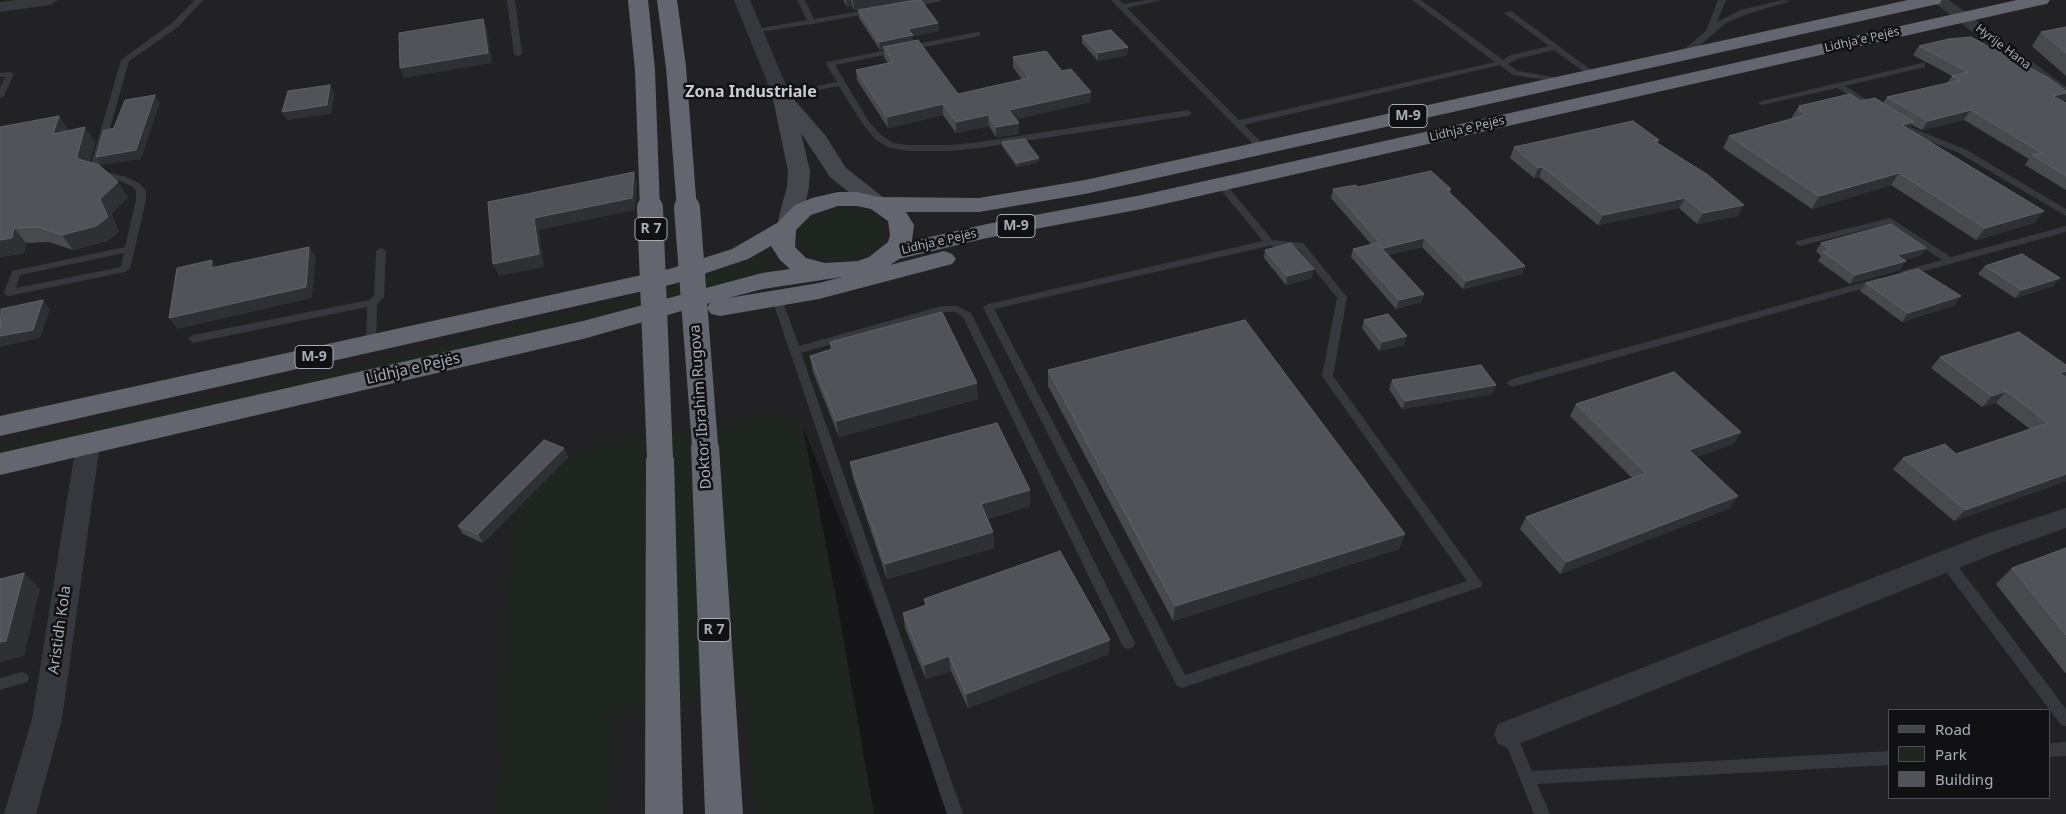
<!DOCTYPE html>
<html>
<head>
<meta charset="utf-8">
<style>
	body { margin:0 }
	#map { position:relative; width:2066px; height:814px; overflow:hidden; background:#161618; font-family:"Noto Sans",sans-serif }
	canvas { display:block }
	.legend { position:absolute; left:1888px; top:709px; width:162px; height:90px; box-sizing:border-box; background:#111113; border:1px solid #4d4f55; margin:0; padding:6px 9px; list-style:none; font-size:15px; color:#a8adb8 }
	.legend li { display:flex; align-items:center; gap:10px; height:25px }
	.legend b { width:25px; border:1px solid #4d4f55 }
</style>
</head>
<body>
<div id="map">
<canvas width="2066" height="814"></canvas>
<ul class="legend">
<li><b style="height:6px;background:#45474d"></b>Road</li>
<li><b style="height:14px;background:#1e261f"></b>Park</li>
<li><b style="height:14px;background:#525359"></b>Building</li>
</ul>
</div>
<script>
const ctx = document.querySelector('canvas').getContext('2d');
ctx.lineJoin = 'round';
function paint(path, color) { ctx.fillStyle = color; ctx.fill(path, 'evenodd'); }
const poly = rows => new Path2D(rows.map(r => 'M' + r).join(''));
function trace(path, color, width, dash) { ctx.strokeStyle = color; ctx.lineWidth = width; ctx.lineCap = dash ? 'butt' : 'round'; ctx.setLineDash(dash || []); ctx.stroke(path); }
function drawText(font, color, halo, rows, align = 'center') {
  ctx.font = font + ' "Noto Sans",sans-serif'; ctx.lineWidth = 5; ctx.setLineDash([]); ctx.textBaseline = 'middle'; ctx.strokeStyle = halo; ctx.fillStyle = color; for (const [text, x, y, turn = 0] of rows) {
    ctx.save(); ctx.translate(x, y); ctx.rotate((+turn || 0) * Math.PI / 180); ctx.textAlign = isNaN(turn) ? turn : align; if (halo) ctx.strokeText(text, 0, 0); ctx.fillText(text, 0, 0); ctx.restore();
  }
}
const built = poly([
	[0,0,2066,0,2066,814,958,814,803,427,871,814,0,814],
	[1890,710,2050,710,2050,798,1890,798]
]);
const green = poly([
	[845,208,870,213,879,220,884,227,884,235,880,244,871,251,860,257,832,261,808,254,801,246,798,238,800,229,807,221,818,214],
	[763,255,779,271,476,346,0,456,0,445,429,349,691,282],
	[768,411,802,424,835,591,874,814,756,814,744,690,611,715,610,814,497,814,510,548,527,477,594,445,737,423]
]);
const lane = poly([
	[195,0,203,0,178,27,129,61,98,170,126,177,139,183,146,191,146,200,130,269,125,272,9,296,5,295,4,293,12,271,125,247,136,200,136,191,133,187,120,181,90,173,89,171,121,60,172,23,195,0],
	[124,253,121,267,16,288,20,275,124,253],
	[507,0,515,0,522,54,518,56,514,54,507,0],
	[797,0,805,0,814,19,872,9,876,11,872,13,812,24,753,33,752,31,756,29,807,20,797,0],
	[924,0,942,0,938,2,907,7,903,5,924,0],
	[1111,0,1119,0,1124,4,1147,0,1162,0,1127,8,1239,120,1495,62,1412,0,1421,0,1503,60,1511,55,1549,46,1504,13,1511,11,1598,75,1591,77,1554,50,1517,59,1508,64,1518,71,1565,79,1565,83,1513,75,1500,65,1244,125,1265,146,1265,150,1262,151,1259,150,1111,0],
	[1718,0,1726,0,1717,22,1741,10,1782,0,1791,1,1747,14,1726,23,1686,57,1680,57,1680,53,1706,31,1718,0],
	[977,32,980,32,980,36,835,65,869,122,881,135,893,143,907,145,951,145,979,142,1188,110,1192,113,1188,116,979,148,951,151,907,151,887,147,875,139,862,123,839,86,781,97,777,95,781,93,837,82,826,64,827,62,977,32],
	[1922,63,1925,63,1925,67,1845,86,1877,106,1877,110,1874,111,1837,88,1762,105,1758,103,1762,101,1922,63],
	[10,72,14,74,4,96,0,98,0,87,5,77,0,77,0,73,10,72],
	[1907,126,1965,149,2066,209,2066,216,1959,153,1904,131,1904,127,1907,126],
	[1222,182,1225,183,1272,240,1303,243,1346,296,1347,298,1333,376,1482,583,1481,587,1182,688,1177,686,983,307,988,304,1263,241,1217,185,1222,182],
	[1269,246,1297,248,1337,298,1322,376,1467,581,1185,675,994,309,1269,246],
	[1890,218,1951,257,2066,226,2066,232,1906,276,1901,273,1902,271,1942,260,1888,224,1800,246,1795,243,1797,241,1890,218],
	[381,248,386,251,384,297,377,304,376,344,375,347,371,348,366,344,367,307,193,343,188,339,193,335,369,300,374,296,376,251,381,248],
	[1879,278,1883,279,1884,281,1883,283,1512,387,1506,383,1512,379,1879,278],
	[777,296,782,299,799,346,942,306,957,306,971,313,1135,643,1133,647,1128,649,1123,647,963,317,955,312,942,312,801,353,963,814,947,814,772,299,777,296],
	[1946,556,1951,557,2066,709,2066,726,2061,725,1941,565,1940,561,1941,557,1946,556],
	[22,672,27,674,29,678,27,682,0,690,0,678,22,672],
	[1509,727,1514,729,1532,771,1890,751,1890,765,1537,784,1550,814,1534,814,1502,734,1504,729,1509,727],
	[2066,742,2066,756,2050,757,2050,743,2066,742]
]);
const street = poly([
	[17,0,58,0,50,5,0,12,0,2,17,0],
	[734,0,750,0,792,99,789,103,783,104,777,103,774,99,734,0],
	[1931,0,1949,0,2066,87,2066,100,2060,99,1931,0],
	[88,435,97,438,100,444,62,719,36,814,4,814,32,719,76,444,79,438,88,435],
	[2066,508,2066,528,2001,551,1509,748,1498,744,1494,734,1498,724,1983,535,2066,508]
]);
const secondary = poly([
	[783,93,790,95,825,135,846,168,883,197,886,202,883,207,875,209,867,207,830,177,801,133,810,171,809,187,802,220,798,225,790,227,782,225,778,220,787,187,788,171,773,99,776,95,783,93]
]);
const highway = poly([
	[1908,0,1942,0,1939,4,1933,5,1085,194,979,212,906,212,914,225,912,241,987,224,1142,195,2017,0,2050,0,2047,4,2041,5,1142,209,987,238,899,259,890,265,944,251,952,254,956,259,952,264,819,299,720,316,711,314,707,308,710,303,583,339,0,475,0,453,583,321,762,273,790,269,780,260,771,246,748,259,674,284,0,436,0,416,669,269,732,249,777,223,795,205,812,198,838,192,857,192,879,197,979,198,1085,180,1908,0],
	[838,206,857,206,871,209,888,221,890,235,888,242,869,257,858,261,825,263,806,258,795,247,796,230,811,215,838,206],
	[842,277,819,283,728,298,763,289,842,277],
	[705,435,715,439,719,446,743,814,705,814,691,446,695,439,705,435],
	[660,448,670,451,674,459,683,814,645,814,646,459,650,451,660,448]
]);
const highwayBridgeFar1 = poly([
	[638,0,645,70,650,210],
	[667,0,676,67,687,210]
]);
const highwayBridge = poly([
	[650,208,660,459],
	[687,208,705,446]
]);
const wall = poly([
	[843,0,914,0,854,10,852,6,847,7],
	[858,10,938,23,939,31,913,36,913,41,958,94,1022,80,1013,67,1013,57,1062,71,1091,92,1090,102,1016,119,1019,134,996,137,989,126,956,133,943,115,888,128,857,80,856,70,888,63,884,57,884,49,880,50,859,18],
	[2066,27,2066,76,2032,46,2041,32],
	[1082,36,1128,47,1127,55,1098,61,1082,43],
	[1919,46,2064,102,2063,102,2066,103,2066,190,2025,165,2029,159,1964,120,1922,130,1912,125,1909,129,2044,211,2034,223,1976,240,1891,185,1812,209,1723,148,1729,136,1792,118,1792,117,1799,106,1861,101,1883,103,1887,97,1947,83,1952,76,1913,55],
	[0,127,69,131,95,142,89,163,128,197,111,214,119,232,107,241,73,250,49,242,26,243,24,253,0,257],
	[1659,140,1657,144,1738,216,1697,224,1679,208,1598,225,1539,177,1534,178,1510,158,1514,147],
	[1002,142,1039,162,1017,167,1002,146],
	[1358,187,1451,189,1450,193,1525,266,1522,274,1463,289,1422,247,1388,255,1424,294,1421,302,1396,309,1351,257,1353,249,1371,244,1331,198,1333,189],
	[1821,243,1926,248,1920,256,1905,260,1906,261,1900,270,1850,284,1818,261,1821,256,1816,251],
	[1265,250,1312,278,1286,285,1264,258],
	[1985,266,2053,286,2015,298,1978,274],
	[1866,283,1955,305,1902,322,1860,291],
	[1364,320,1404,345,1379,351,1362,328],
	[830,342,978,399,839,437,813,372,810,356,831,349],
	[1940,357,2066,365,2066,376,2065,377,2066,377,2066,481,1954,521,1893,469,1903,458,1956,454,2030,429,1996,403,1982,407,1931,368],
	[1048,370,1405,534,1399,549,1173,621,1048,386],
	[1392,380,1496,385,1492,394,1402,409,1389,389],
	[1576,404,1741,432,1733,444,1696,457,1730,508,1560,574,1520,529,1526,517,1632,478,1570,416],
	[564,448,568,457,483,543,463,534,458,526],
	[850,462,1030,490,1030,506,987,519,993,532,994,548,887,579,853,478],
	[2066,548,2066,674,1996,584,2012,568],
	[924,599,1109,654,968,708,951,671,926,679,905,628,903,613,925,605]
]);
const shadedWall = poly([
	[846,0,851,0,852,6,847,7],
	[853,0,914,0,854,10],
	[483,19,487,28,492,63,404,78,400,68],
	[938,23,939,31,913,36,913,43,883,47,884,49,880,50,879,42,908,29],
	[1128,47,1127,55,1098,61,1098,53],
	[330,85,335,93,331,114,287,120,282,112],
	[1091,92,1090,102,1010,121,1009,110],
	[2066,93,2066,99,2064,102,2046,105,2053,96],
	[155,95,160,103,141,159,101,165,96,157],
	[943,104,943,115,888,128,887,117],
	[1971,110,1964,120,1922,130,1928,121],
	[988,115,989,126,956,133,956,122],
	[59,116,69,131,53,134],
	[1914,122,1906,134,1902,125],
	[1019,123,1019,134,996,137,996,127],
	[85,127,95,142,87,170,78,159,77,156],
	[1039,158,1039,162,1017,167,1017,163],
	[1543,167,1539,177,1534,178,1538,168],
	[634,172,637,184,635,210,539,230,544,267,499,276,493,264,534,218],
	[1899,173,1891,185,1812,209,1819,196],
	[118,182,128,197,111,214,119,232,107,241,73,250,62,235,100,199],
	[1685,198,1679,208,1598,225,1603,215],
	[1744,205,1738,216,1697,224,1703,213],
	[2044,211,2034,223,1976,240,1985,228],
	[14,228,26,243,24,253,0,257,0,240],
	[1424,238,1422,247,1382,256,1384,248],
	[309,247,316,257,312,298,177,329,169,318],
	[1926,248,1920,256,1892,264,1897,255],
	[212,260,219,271,211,268],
	[1906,261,1900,270,1850,284,1855,275],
	[1525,266,1522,274,1463,289,1466,281],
	[1314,269,1312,278,1286,285,1287,276],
	[2060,278,2053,286,2015,298,2022,290],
	[1424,294,1421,302,1396,309,1399,300],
	[1961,296,1955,305,1902,322,1908,313],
	[43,300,50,309,40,338,0,347,0,336],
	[1407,336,1404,345,1379,351,1382,342],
	[2066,371,2066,376,2062,381,2060,373],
	[977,383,978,399,839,437,836,421],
	[1496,385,1492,394,1402,409,1405,401],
	[2006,391,1996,403,1982,407,1992,396],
	[1741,432,1733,444,1681,462,1689,450],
	[564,448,568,457,483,543,478,534],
	[2066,474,2066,481,1954,521,1965,510],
	[1030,490,1030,506,982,520,981,504],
	[1738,496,1730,508,1560,574,1566,562],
	[993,532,994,548,887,579,885,564],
	[1405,534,1399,549,1173,621,1175,606],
	[24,573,40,589,24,656,0,662,0,642],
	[1110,640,1109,654,968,708,966,694],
	[949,656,951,671,926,679,924,665]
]);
const building = poly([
	[916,0,921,0,938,23,908,29,913,35,879,42,858,10,916,0],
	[483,19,488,53,400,68,399,33,483,19],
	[2066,27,2066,53,2041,32,2066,27],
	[1111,30,1128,47,1098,53,1082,36,1111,30],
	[1971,37,2047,77,2066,91,2066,93,2053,96,2066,103,2066,176,2032,155,2042,153,1971,110,1928,121,1887,97,1960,80,1952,76,1968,72,1919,46,1949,39,1971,37],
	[918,40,958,94,1029,78,1013,57,1046,51,1062,71,1071,69,1091,92,1009,110,1019,123,996,127,988,115,956,122,943,104,887,117,856,70,893,62,883,47,918,40],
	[330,85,327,105,282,112,288,91,330,85],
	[1850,94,1861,101,1875,98,1914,122,1902,125,2044,211,1985,228,1899,173,1819,196,1729,136,1806,115,1798,109,1802,108,1799,106,1850,94],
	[155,95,136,150,96,157,103,131,114,128,125,100,155,95],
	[59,116,53,134,85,127,77,156,78,159,99,165,118,182,100,199,108,217,96,226,62,235,38,227,14,228,12,238,0,240,0,127,59,116],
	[1633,121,1659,140,1654,141,1708,175,1744,205,1703,213,1685,198,1603,215,1543,167,1538,168,1514,147,1633,121],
	[1025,139,1039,158,1017,163,1002,142,1025,139],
	[1431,171,1451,189,1447,190,1525,266,1466,281,1424,238,1384,248,1333,189,1356,185,1358,187,1431,171],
	[634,172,632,198,534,218,539,254,493,264,488,202,634,172],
	[1891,224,1926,248,1897,255,1906,261,1855,275,1823,252,1829,250,1821,243,1891,224],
	[1291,243,1314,269,1287,276,1265,250,1291,243],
	[1377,243,1424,294,1399,300,1353,249,1377,243],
	[309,247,306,287,169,318,177,268,212,260,211,268,309,247],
	[2022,254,2060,278,2022,290,1985,266,2022,254],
	[1918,269,1961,296,1908,313,1866,283,1918,269],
	[43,300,33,330,0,336,1,309,43,300],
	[942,312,977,383,836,421,810,356,832,349,830,342,942,312],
	[1388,314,1407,336,1382,342,1364,320,1388,314],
	[1245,320,1405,534,1175,606,1048,370,1245,320],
	[2019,332,2066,365,2066,371,2060,373,2066,377,2066,474,1965,510,1903,458,1945,444,1956,454,2048,423,2006,391,1992,396,1940,357,2019,332],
	[1481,365,1496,385,1405,401,1392,380,1481,365],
	[1674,372,1741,432,1689,450,1738,496,1566,562,1526,517,1646,473,1576,404,1674,372],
	[997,423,1030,490,981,504,993,532,885,564,850,462,997,423],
	[544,440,564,448,478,534,458,526,544,440],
	[2066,548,2066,635,2012,568,2066,548],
	[1060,551,1110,640,966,694,949,656,924,665,903,613,927,605,924,599,1060,551],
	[24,573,6,641,0,642,0,579,24,573]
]);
const farStreetnames = [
	["Lidhja e Pejës",1862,40,-13],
	["Hyrije Hana",2003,47,37],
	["Lidhja e Pejës",1467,129,-13],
	["Lidhja e Pejës",939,242,-13]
];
const shields = [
	[1408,116,38],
	[1016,226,38],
	[651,229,32],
	[314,357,38],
	[714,630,32]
];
const shieldNames = [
	["M-9",1408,116],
	["M-9",1016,226],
	["R 7",651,229],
	["M-9",314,357],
	["R 7",714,630]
];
const streetNames = [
	["Lidhja e Pejës",413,369,-13],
	["Doktor Ibrahim Rugova",701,407,-94],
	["Aristidh Kola",60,630,-82]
];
const farDistrictnames = [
	["Zona Industriale",751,92]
];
paint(built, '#222225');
paint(green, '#1e261f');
paint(lane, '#37383d');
paint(street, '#37383d');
paint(secondary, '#45474d');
paint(highway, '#63666e');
trace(highwayBridgeFar1, '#63666e', 20);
trace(highwayBridge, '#63666e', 26);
paint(wall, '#47494d');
paint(shadedWall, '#2f3033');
paint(building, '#525359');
trace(building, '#5f6168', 1);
drawText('12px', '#a8adb8', '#111113', farStreetnames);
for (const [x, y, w] of shields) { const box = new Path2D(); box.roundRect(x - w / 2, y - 11.5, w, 23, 4); ctx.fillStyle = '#111113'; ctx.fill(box); trace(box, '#a8adb8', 1); }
drawText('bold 14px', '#a8adb8', null, shieldNames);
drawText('15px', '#a8adb8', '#111113', streetNames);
drawText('bold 16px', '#c9ccd4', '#111113', farDistrictnames);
</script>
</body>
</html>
